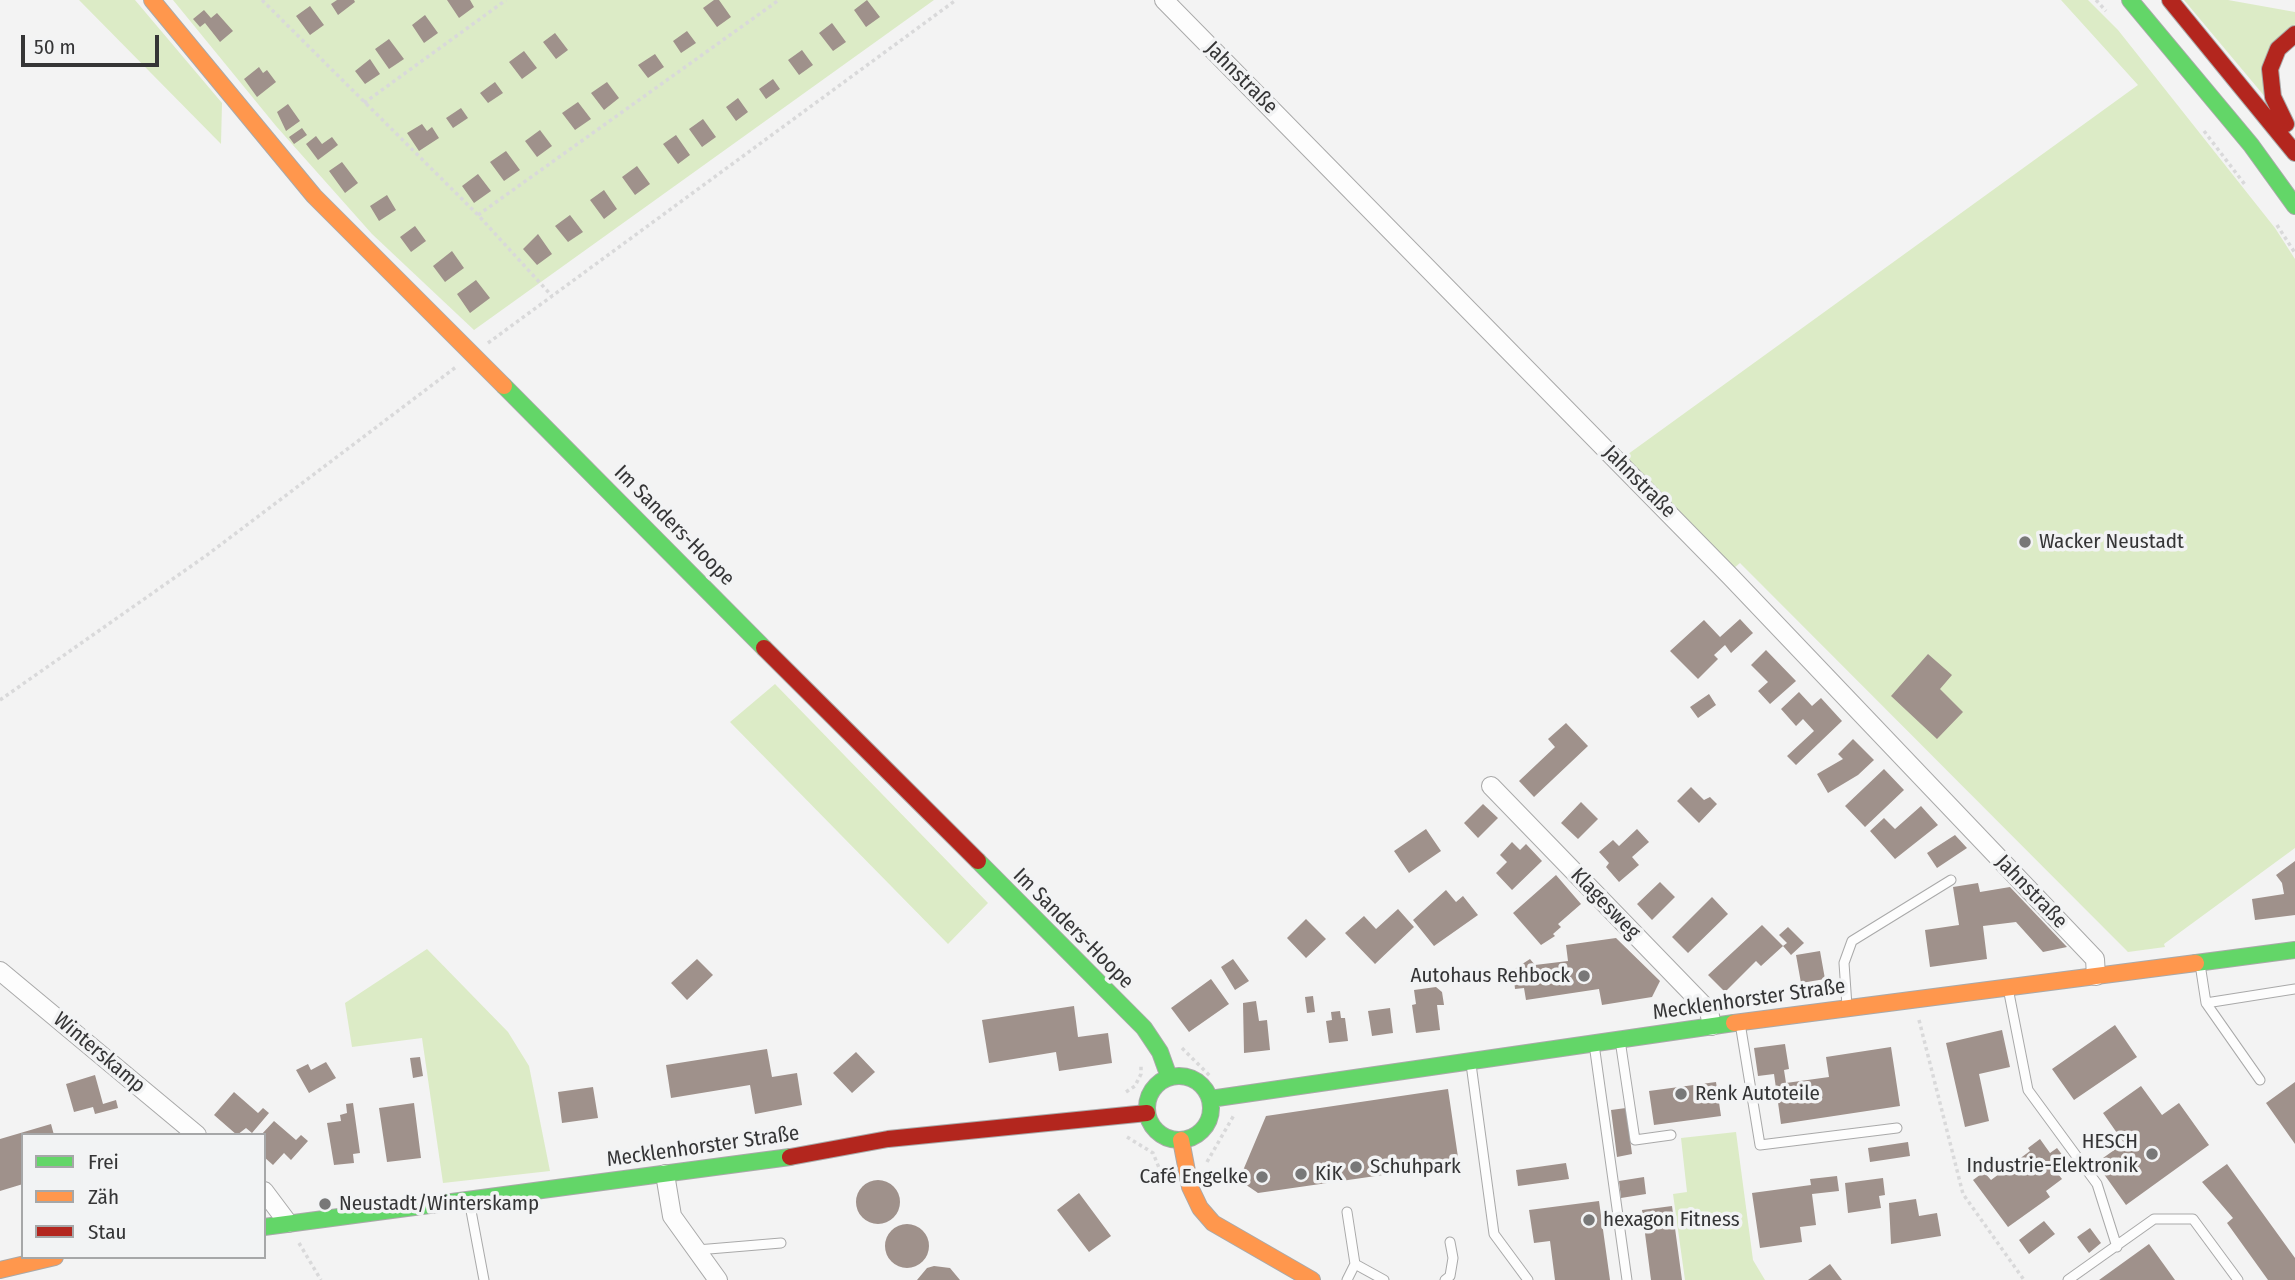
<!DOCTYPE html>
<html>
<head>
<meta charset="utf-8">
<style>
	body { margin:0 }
	#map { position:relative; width:2295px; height:1280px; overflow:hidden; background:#f3f3f3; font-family:"Fira Sans Condensed",sans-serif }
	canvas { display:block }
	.legend { position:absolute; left:21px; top:1133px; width:245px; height:126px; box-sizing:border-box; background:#f2f3f4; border:2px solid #a6a7a8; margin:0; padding:9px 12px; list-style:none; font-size:21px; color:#353536 }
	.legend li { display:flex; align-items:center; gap:14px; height:35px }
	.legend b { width:35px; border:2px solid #a6a7a8 }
	.scale { position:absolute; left:21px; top:35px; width:138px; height:32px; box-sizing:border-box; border:4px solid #353536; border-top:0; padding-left:9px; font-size:21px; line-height:24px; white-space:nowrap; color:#353536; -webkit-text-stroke:5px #f2f3f4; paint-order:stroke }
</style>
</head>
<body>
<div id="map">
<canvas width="2295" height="1280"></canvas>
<ul class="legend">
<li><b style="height:9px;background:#63d668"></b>Frei</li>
<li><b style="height:9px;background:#ff974d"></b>Zäh</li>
<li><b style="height:9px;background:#b3261e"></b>Stau</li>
</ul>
<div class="scale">50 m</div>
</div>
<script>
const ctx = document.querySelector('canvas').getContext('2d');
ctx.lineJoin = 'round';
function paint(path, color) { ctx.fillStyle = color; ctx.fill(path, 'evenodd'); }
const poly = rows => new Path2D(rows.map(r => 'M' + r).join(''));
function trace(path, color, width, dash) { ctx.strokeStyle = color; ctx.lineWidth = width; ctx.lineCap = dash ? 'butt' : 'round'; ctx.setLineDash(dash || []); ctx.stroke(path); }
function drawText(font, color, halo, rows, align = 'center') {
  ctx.font = font + ' "Fira Sans Condensed",sans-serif'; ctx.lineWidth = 7; ctx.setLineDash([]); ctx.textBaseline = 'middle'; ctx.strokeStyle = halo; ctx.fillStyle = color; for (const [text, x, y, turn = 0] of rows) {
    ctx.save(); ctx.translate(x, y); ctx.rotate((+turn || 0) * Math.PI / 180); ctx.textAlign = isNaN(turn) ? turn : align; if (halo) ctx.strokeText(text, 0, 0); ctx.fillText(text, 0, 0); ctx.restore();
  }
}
const green = poly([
	[79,0,135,0,222,103,221,144],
	[173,0,934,0,474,330,372,234,276,126],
	[2061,0,2088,0,2118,30,2275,228,2295,259,2295,848,2164,944,2165,947,2128,952,1740,563,1734,568,1624,457,2138,85],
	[2184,0,2228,0,2295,12,2295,24,2266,98],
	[775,684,988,903,948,944,730,722],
	[427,949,508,1032,529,1066,550,1171,443,1183,422,1038,352,1047,345,1003],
	[1736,1132,1753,1260,1765,1280,1685,1280,1673,1194,1687,1192,1681,1138]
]);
const building = poly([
	[337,0,354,0,355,2,338,15,331,4],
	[447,0,470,0,474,7,459,18],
	[714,0,719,0,731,17,717,27,703,8],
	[867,0,880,17,866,27,854,10],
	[310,6,324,25,310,35,296,16],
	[204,10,211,18,217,13,233,31,220,42,205,23,200,27,193,19],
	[425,15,438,33,424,43,412,25],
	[832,23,846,42,833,51,819,33],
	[687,31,696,43,681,53,673,41],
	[555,33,568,50,556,59,543,42],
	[389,39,404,59,389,69,375,49],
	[802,50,813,65,799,75,788,60],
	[524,51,537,68,522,79,509,62],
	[655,54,664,67,648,78,638,65],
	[370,59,380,74,365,84,355,71],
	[259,67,263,73,267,70,276,82,257,97,244,79],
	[773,79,780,89,766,99,759,89],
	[495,82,503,93,488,103,480,93],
	[607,82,619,98,604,110,591,93],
	[738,98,748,112,736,121,726,107],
	[578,102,591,119,575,130,562,113],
	[288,104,300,121,286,131,277,112],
	[461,108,468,118,453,128,446,118],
	[703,119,716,137,702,147,689,129],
	[422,124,427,131,432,127,439,138,419,151,407,133],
	[302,128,307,135,294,144,289,137],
	[540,130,552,146,537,157,525,141],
	[676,135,690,155,678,164,663,144],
	[316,136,322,144,332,137,338,145,318,160,306,144],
	[506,151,520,170,504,181,490,162],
	[342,162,358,183,345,193,329,171],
	[637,166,650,184,635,195,622,177],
	[478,174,491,191,474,203,462,186],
	[604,190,617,209,604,219,590,200],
	[387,195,396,210,379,221,370,206],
	[570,215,583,232,568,242,555,226],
	[415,226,426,241,411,252,400,237],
	[538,234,552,254,537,265,523,249],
	[452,251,464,268,445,282,433,266],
	[476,280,490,298,470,313,457,294],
	[1740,619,1753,633,1731,653,1725,645,1714,655,1718,659,1698,679,1670,651,1704,620,1720,637],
	[1766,650,1796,681,1770,704,1758,691,1768,682,1751,665],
	[1928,654,1952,675,1940,689,1963,712,1937,739,1891,696],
	[1799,692,1812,706,1821,698,1842,721,1796,765,1787,756,1814,731,1803,719,1796,726,1781,709],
	[1709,694,1716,705,1698,718,1690,707],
	[1566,723,1588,746,1534,797,1519,781,1555,747,1548,739],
	[1853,739,1874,760,1858,775,1828,793,1817,774,1843,759,1838,754],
	[1884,769,1904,790,1865,827,1845,806],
	[1691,787,1704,800,1710,797,1717,804,1699,823,1677,801],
	[1581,802,1598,819,1578,839,1561,823],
	[1483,804,1498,818,1478,838,1464,823],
	[1921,806,1938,825,1895,859,1870,831,1884,818,1895,829],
	[1426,829,1441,851,1409,873,1394,851],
	[1637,829,1649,842,1632,857,1639,865,1619,882,1606,867,1609,863,1599,852,1613,840,1619,846],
	[1955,835,1967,848,1937,868,1927,853],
	[1512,842,1520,850,1526,844,1542,861,1512,890,1496,873,1507,862,1500,855],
	[2295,861,2295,915,2255,920,2252,899,2284,894,2282,883,2276,875],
	[1556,875,1581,904,1558,924,1561,927,1553,934,1555,936,1541,945,1513,913],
	[1660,882,1675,897,1652,920,1637,904],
	[1978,883,1980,892,2010,887,2067,947,2043,952,2016,922,1983,926,1987,959,1930,967,1925,930,1959,925,1953,887],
	[1446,890,1456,902,1463,896,1478,915,1434,946,1413,920],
	[1712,897,1728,914,1688,953,1672,937],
	[1398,909,1414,927,1375,964,1345,933,1364,916,1376,929],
	[1306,919,1326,939,1306,958,1287,938],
	[1762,925,1783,946,1761,966,1756,961,1725,992,1708,975],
	[1788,927,1804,943,1791,955,1783,946,1787,943,1779,935],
	[1616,938,1660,981,1652,997,1602,1005,1599,989,1526,1000,1524,988,1515,989,1513,970,1530,959,1535,965,1568,961,1566,945],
	[1820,951,1825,979,1801,983,1796,955],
	[697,959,713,975,687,1000,671,983],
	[1233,959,1249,981,1235,990,1221,967],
	[1211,979,1229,1004,1189,1032,1171,1008],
	[1436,987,1442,992,1444,1005,1437,1005,1440,1030,1416,1033,1412,1005,1416,1004,1414,990],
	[1313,996,1315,1012,1307,1013,1305,997],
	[1256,1001,1259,1021,1267,1020,1270,1050,1244,1053,1243,1003],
	[1074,1006,1078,1037,1108,1033,1112,1063,1059,1071,1056,1052,989,1063,982,1020],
	[1390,1008,1393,1033,1372,1036,1368,1011],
	[1340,1011,1341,1018,1345,1018,1348,1041,1329,1043,1326,1021,1332,1020,1331,1012],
	[2115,1025,2137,1057,2074,1100,2052,1069],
	[2002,1030,2010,1067,1979,1074,1989,1121,1965,1127,1946,1043],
	[1785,1044,1789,1069,1784,1070,1786,1083,1829,1077,1826,1057,1891,1047,1900,1106,1781,1124,1774,1074,1758,1076,1754,1048],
	[767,1049,772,1077,797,1073,802,1105,755,1114,750,1085,671,1098,666,1065],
	[856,1052,875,1072,852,1093,833,1073],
	[420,1057,423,1076,413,1078,410,1058],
	[326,1062,336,1078,309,1093,296,1070,308,1064,311,1070],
	[95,1075,103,1104,116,1100,118,1108,95,1114,93,1107,74,1112,66,1084],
	[1716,1082,1721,1116,1654,1125,1649,1091],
	[2295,1082,2295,1144,2266,1103],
	[2141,1086,2162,1115,2179,1103,2209,1145,2126,1205,2096,1163,2124,1143,2103,1113],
	[593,1087,598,1118,562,1123,558,1092],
	[1448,1089,1459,1164,1258,1193,1239,1180,1266,1116],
	[234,1092,258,1113,263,1108,269,1113,252,1133,246,1128,237,1135,214,1115],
	[353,1103,360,1153,353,1154,354,1163,334,1165,327,1123,341,1121,340,1115,347,1113,346,1104],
	[414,1103,421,1158,387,1162,379,1108],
	[1626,1108,1632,1154,1617,1157,1611,1110],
	[274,1121,296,1140,301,1135,308,1141,291,1160,284,1153,273,1165,264,1157,264,1135,261,1135],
	[51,1124,54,1135,23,1135,23,1184,0,1191,0,1139],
	[2040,1139,2050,1153,2057,1148,2070,1165,2058,1174,2062,1179,2046,1191,2050,1197,2008,1227,1973,1180,1984,1172,1991,1180,2030,1151,2028,1148],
	[1908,1142,1910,1156,1870,1162,1868,1148],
	[1566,1163,1569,1179,1518,1186,1516,1170],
	[2227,1164,2295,1258,2295,1280,2268,1280,2227,1223,2233,1218,2202,1182],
	[1837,1176,1839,1191,1812,1194,1816,1225,1800,1227,1802,1242,1760,1248,1752,1193,1811,1185,1810,1179],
	[1644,1177,1646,1194,1621,1198,1619,1181],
	[1883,1178,1885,1195,1879,1196,1881,1208,1848,1213,1845,1183],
	'856 1202a22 22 0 1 1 44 0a22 22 0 1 1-44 0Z',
	[1079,1193,1111,1236,1089,1252,1057,1210],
	[1916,1199,1919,1216,1937,1213,1941,1236,1891,1244,1889,1203],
	[1599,1201,1610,1280,1555,1280,1550,1241,1534,1243,1529,1210],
	[1672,1206,1682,1280,1651,1280,1642,1210],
	[2044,1221,2055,1234,2029,1254,2019,1240],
	'885 1246a22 22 0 1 1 44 0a22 22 0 1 1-44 0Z',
	[2090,1228,2101,1243,2089,1253,2077,1237],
	[2149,1244,2175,1280,2099,1280],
	[1830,1264,1842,1280,1808,1280],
	[934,1266,950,1268,960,1280,917,1280,927,1268]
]);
const path = poly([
	[262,0,478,215,552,296],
	[2096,0,2106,11],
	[364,103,506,0],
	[2204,131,2246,186],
	[478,215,779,0],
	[2277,225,2295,253],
	[488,343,956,0],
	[0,700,207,555,456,367],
	[1919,1020,1963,1194,2024,1280],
	[1182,1048,1211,1077],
	[1126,1092,1135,1086,1141,1074,1141,1064],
	[1127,1137,1153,1153,1166,1185],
	[1207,1162,1234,1115],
	[299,1243,321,1280]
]);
const lane = poly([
	[2200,964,2206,1003,2295,989],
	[2008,988,2028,1090,2097,1184,2117,1247],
	[2206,1003,2260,1080],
	[1847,1006,1844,963,1852,941,1951,880],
	[1740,1023,1760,1145,1897,1128],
	[1620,1040,1635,1140,1671,1135],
	[1594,1044,1627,1280],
	[1471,1064,1494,1234,1528,1280],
	[469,1200,484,1280],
	[697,1250,781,1243],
	[1355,1264,1384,1280],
	[1347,1280,1355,1264,1347,1212],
	[1445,1280,1450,1276,1453,1258,1450,1242],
	[2068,1280,2154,1219,2193,1219,2238,1280]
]);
const street = poly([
	[1164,0,1730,576,2095,959,2096,976],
	[1491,786,1709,1011,1712,1026],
	[0,971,197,1135],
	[665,1174,672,1216,718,1280],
	[264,1191,288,1223]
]);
const fast = poly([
	[2130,0,2251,145,2295,206],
	[504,386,764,648],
	[978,861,1144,1028,1160,1052,1169,1077],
	[2196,963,2295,950],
	'1147 1108a32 32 0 1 1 64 0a32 32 0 1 1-64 0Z',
	[1210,1099,1734,1023],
	[264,1227,790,1157]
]);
const slow = poly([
	[152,0,314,196,504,386],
	[1734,1023,2196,963],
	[1181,1140,1190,1187,1200,1208,1213,1223,1312,1280],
	[0,1270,55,1257]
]);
const jam = poly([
	[2170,0,2295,153],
	[2286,124,2273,97,2270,69,2278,49,2295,34],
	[764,648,978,861],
	[790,1157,888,1139,1147,1113]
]);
const markers = [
	[2025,542,7,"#787878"],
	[1584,976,7,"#787878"],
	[1681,1094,7,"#787878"],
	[2152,1154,7,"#787878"],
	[1356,1167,7,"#787878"],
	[1301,1174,7,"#787878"],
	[1262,1177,7,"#787878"],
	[325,1204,7,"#787878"],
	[1589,1220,7,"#787878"]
];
const streetNames = [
	["Jahnstraße",1241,78,45],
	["Jahnstraße",1639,482,45],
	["Im Sanders-Hoope",674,526,45],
	["Jahnstraße",2031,892,46],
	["Klagesweg",1605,904,46],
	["Im Sanders-Hoope",1073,929,45],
	["Mecklenhorster Straße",1749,1000,-8],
	["Winterskamp",99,1053,40],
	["Mecklenhorster Straße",703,1147,-8]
];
const poiNames = [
	["Wacker Neustadt",2039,542],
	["Autohaus Rehbock",1570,976,"right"],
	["Renk Autoteile",1695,1094],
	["HESCH",2138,1142,"right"],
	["Industrie-Elektronik",2138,1166,"right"],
	["Schuhpark",1370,1167],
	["KiK",1315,1174],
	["Café Engelke",1248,1177,"right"],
	["Neustadt/Winterskamp",339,1204],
	["hexagon Fitness",1603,1220]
];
paint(green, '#dcebc6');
paint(building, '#9f918b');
trace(lane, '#a9a9a9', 11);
trace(street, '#a9a9a9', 20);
trace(fast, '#a9a9a9', 18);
trace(slow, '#a9a9a9', 18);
trace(jam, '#a9a9a9', 18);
trace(path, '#d9d9da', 3.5, [3.5, 3.5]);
trace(lane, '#fdfdfd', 9);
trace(street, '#fdfdfd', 18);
trace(fast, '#63d668', 16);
trace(slow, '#ff974d', 16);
trace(jam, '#b3261e', 16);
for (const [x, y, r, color] of markers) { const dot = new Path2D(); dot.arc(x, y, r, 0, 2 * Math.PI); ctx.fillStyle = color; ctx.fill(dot); trace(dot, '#f2f3f4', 2.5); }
drawText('21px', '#353536', '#f2f3f4', streetNames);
drawText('21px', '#353536', '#f2f3f4', poiNames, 'left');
</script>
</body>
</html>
